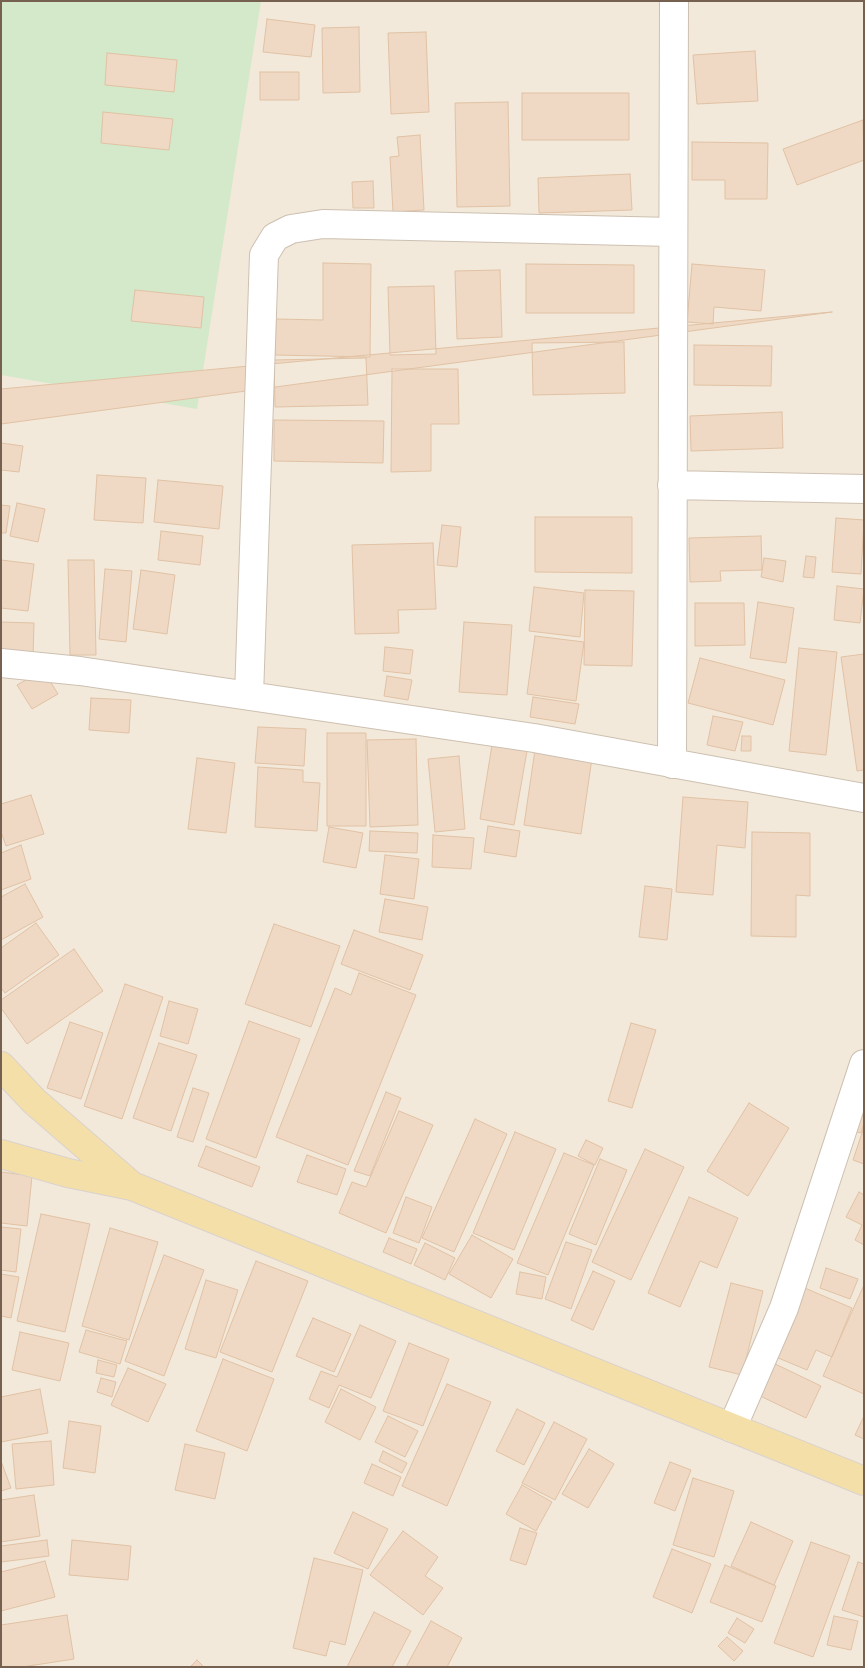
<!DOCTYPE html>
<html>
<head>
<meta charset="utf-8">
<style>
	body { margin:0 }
	#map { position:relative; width:865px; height:1668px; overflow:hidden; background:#fcf7eb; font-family:Raleway,sans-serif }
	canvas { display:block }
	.frame { position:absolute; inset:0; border:2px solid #76604f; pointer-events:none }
</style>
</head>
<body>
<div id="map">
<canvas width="865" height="1668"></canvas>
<div class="frame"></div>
</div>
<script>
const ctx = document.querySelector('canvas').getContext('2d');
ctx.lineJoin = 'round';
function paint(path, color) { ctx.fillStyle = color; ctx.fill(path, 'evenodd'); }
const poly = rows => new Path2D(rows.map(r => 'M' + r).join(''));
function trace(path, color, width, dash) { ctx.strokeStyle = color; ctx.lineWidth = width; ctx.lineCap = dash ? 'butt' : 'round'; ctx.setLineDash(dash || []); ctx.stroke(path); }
const residential = poly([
	[1,1,864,1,864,1667,1,1667]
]);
const green = poly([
	[1,1,261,1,197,409,1,375]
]);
const building = poly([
	[267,19,315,25,311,57,263,52,267,19],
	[359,27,360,92,323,93,322,28,359,27],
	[426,32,429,112,391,114,388,33,426,32],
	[755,51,758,101,697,104,693,55,755,51],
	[107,53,177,60,174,92,105,85,107,53],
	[260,72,299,72,299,100,260,100,260,72],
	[522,93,629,93,629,140,522,140,522,93],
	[508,102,510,206,457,207,455,103,508,102],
	[103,112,173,119,169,150,101,143,103,112],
	[863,120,864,160,797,185,783,149,863,120],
	[420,135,424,210,393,212,390,157,399,156,397,137,420,135],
	[692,142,768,143,767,199,725,199,725,180,692,180,692,142],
	[630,174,632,210,539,213,538,178,630,174],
	[373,181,374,208,353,208,352,182,373,181],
	[323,263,371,264,370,357,275,355,276,319,323,320,323,263],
	[526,264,634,265,634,313,526,313,526,264],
	[692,264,765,270,761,311,714,307,713,324,687,322,692,264],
	[500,270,502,337,457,339,455,271,500,270],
	[434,286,436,354,390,355,388,287,434,286],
	[135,290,204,297,201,328,131,321,135,290],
	[832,312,1,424,1,389,832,312],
	[624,342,625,393,533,395,532,343,624,342],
	[694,345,772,346,771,386,694,385,694,345],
	[366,358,368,405,275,407,274,360,366,358],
	[392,369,458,369,459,424,431,424,431,471,391,472,392,369],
	[782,412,783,448,691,451,690,416,782,412],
	[274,420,384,421,383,463,274,461,274,420],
	[1,443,23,446,19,472,1,470,1,443],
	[97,475,146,478,143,523,94,520,97,475],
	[158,480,223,486,219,529,154,522,158,480],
	[17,503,45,509,38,542,10,536,17,503],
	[1,505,10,506,6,533,1,533,1,505],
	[535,517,632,517,632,573,535,572,535,517],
	[836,518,864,520,861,574,832,572,836,518],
	[442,525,461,527,457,567,437,565,442,525],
	[161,531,203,536,200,565,158,560,161,531],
	[761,536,762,570,720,571,721,581,690,582,689,538,761,536],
	[433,543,436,609,398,610,399,633,355,634,352,545,433,543],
	[806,556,816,557,814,578,803,577,806,556],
	[764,558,786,561,783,582,761,577,764,558],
	[1,560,34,564,28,611,1,608,1,560],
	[68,560,94,560,96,655,70,655,68,560],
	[105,569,132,571,126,642,99,639,105,569],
	[141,570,175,575,167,634,133,629,141,570],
	[837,586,864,589,860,623,834,620,837,586],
	[534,587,584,593,580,637,529,631,534,587],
	[585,590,634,591,632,666,584,665,585,590],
	[758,602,794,608,786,663,750,658,758,602],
	[695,603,744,603,745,645,695,646,695,603],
	[1,622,34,623,33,657,1,656,1,622],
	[464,622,512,625,507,695,459,692,464,622],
	[535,636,584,642,576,701,527,694,535,636],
	[385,647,413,650,410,674,383,671,385,647],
	[799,648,837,652,826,755,789,751,799,648],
	[864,654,864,770,857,771,841,657,864,654],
	[700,658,785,680,773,725,688,703,700,658],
	[43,670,58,694,32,709,17,685,43,670],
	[387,676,412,680,408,700,384,696,387,676],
	[533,697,579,704,575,724,530,717,533,697],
	[91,698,131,700,129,733,89,730,91,698],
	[713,716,743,722,735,751,707,745,713,716],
	[258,727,306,729,304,766,255,763,258,727],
	[327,733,366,733,366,826,327,826,327,733],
	[742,736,751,736,751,751,741,751,742,736],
	[416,739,418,825,370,827,367,740,416,739],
	[492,745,527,751,514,825,480,819,492,745],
	[535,750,592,758,581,834,524,825,535,750],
	[459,756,465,829,435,832,428,759,459,756],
	[197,758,235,763,226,833,188,829,197,758],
	[258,767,303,770,303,782,320,783,317,831,255,827,258,767],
	[31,795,44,834,6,846,1,832,1,804,31,795],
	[683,797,748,802,745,848,717,845,713,895,676,892,683,797],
	[488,826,520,831,516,857,484,852,488,826],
	[329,827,363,833,356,868,323,862,329,827],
	[370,831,418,833,417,853,369,851,370,831],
	[752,832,810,833,810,896,796,895,796,937,751,936,752,832],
	[433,835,474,838,471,869,432,867,433,835],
	[21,845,31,879,1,890,1,853,21,845],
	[385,855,419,859,414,899,380,894,385,855],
	[25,884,43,917,1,940,1,897,25,884],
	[645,886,672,889,667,940,639,937,645,886],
	[385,899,428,907,422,940,379,932,385,899],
	[36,923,59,955,5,993,1,988,1,948,36,923],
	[274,924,340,946,311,1027,245,1004,274,924],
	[354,930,423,955,410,990,341,964,354,930],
	[74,949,103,991,27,1044,1,1008,1,1000,74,949],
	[359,973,416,995,348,1165,276,1137,335,988,351,995,359,973],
	[125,984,163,997,122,1119,84,1106,125,984],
	[169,1001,198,1009,188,1044,160,1036,169,1001],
	[249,1021,300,1039,256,1158,206,1139,249,1021],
	[70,1022,103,1033,81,1099,47,1088,70,1022],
	[631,1023,656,1030,632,1108,608,1101,631,1023],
	[159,1043,197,1055,171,1131,133,1118,159,1043],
	[193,1088,209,1093,193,1142,177,1137,193,1088],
	[386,1092,401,1098,370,1176,354,1171,386,1092],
	[864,1097,864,1123,861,1133,848,1130,864,1097],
	[749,1103,789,1128,748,1196,707,1171,749,1103],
	[399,1111,433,1125,386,1233,339,1213,352,1182,366,1187,399,1111],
	[475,1119,507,1134,454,1252,422,1238,475,1119],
	[864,1127,864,1164,853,1160,864,1127],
	[515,1132,556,1149,514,1250,473,1233,515,1132],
	[586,1140,603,1148,595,1165,578,1156,586,1140],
	[206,1146,260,1167,252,1187,198,1166,206,1146],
	[645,1149,684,1167,631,1280,592,1262,645,1149],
	[564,1153,594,1165,548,1275,517,1263,564,1153],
	[307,1155,346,1169,337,1195,297,1182,307,1155],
	[600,1159,627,1170,596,1245,569,1234,600,1159],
	[1,1172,32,1176,27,1226,1,1223,1,1172],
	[859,1192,864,1195,864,1245,855,1240,862,1225,846,1217,859,1192],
	[406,1197,432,1207,419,1243,393,1233,406,1197],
	[689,1197,738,1218,717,1268,700,1261,680,1307,648,1293,689,1197],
	[41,1214,90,1224,65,1332,17,1321,41,1214],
	[1,1227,21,1229,16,1272,1,1270,1,1227],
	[110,1228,158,1242,129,1340,82,1326,110,1228],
	[472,1235,513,1259,491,1298,449,1274,472,1235],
	[389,1238,417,1249,411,1264,383,1252,389,1238],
	[566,1242,592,1250,571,1309,545,1299,566,1242],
	[425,1243,455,1258,445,1280,414,1265,425,1243],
	[164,1255,204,1270,164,1376,125,1361,164,1255],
	[256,1261,308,1281,272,1372,220,1352,256,1261],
	[826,1268,858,1279,850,1299,820,1288,826,1268],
	[593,1271,615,1281,593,1330,571,1320,593,1271],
	[520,1272,546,1277,542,1299,516,1294,520,1272],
	[1,1274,19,1277,11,1318,1,1316,1,1274],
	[206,1280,238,1290,216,1358,185,1349,206,1280],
	[731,1283,763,1291,742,1375,709,1367,731,1283],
	[864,1285,864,1394,823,1376,864,1285],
	[800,1286,852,1308,832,1357,816,1350,807,1370,771,1355,800,1286],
	[313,1318,351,1334,334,1372,296,1356,313,1318],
	[360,1325,396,1341,371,1398,339,1385,329,1408,309,1399,321,1371,337,1377,360,1325],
	[86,1330,127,1341,120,1364,79,1352,86,1330],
	[20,1332,69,1343,60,1381,12,1370,20,1332],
	[409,1343,449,1359,423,1426,383,1411,409,1343],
	[223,1359,274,1379,247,1451,196,1431,223,1359],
	[98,1360,117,1365,114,1377,96,1373,98,1360],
	[769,1361,821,1386,806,1418,754,1393,769,1361],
	[128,1368,166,1384,148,1422,111,1405,128,1368],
	[101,1378,116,1382,112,1397,97,1392,101,1378],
	[447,1384,491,1402,447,1506,402,1486,447,1384],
	[40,1389,48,1433,1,1442,1,1397,40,1389],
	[341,1389,376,1407,360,1440,325,1422,341,1389],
	[517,1409,545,1423,524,1465,496,1451,517,1409],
	[388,1416,418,1431,405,1457,375,1442,388,1416],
	[864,1416,864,1439,855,1435,864,1416],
	[69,1421,101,1426,95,1473,63,1468,69,1421],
	[554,1422,587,1439,555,1500,522,1483,554,1422],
	[51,1441,54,1485,16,1489,12,1444,51,1441],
	[185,1444,225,1453,215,1499,175,1490,185,1444],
	[589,1449,614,1464,588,1508,562,1494,589,1449],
	[383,1451,407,1463,402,1473,379,1461,383,1451],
	[1,1461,11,1488,1,1491,1,1461],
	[670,1462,691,1470,675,1511,654,1503,670,1462],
	[372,1464,401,1477,393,1496,364,1483,372,1464],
	[693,1478,734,1491,714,1557,673,1545,693,1478],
	[522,1485,552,1502,536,1531,506,1514,522,1485],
	[34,1495,40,1536,1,1542,1,1500,34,1495],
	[353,1512,388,1529,368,1569,334,1553,353,1512],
	[751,1522,793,1541,774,1585,731,1566,751,1522],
	[520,1528,537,1533,526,1565,510,1560,520,1528],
	[403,1531,438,1557,425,1576,443,1588,423,1615,370,1575,403,1531],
	[47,1540,49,1556,1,1562,1,1546,47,1540],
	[72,1540,131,1546,128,1580,69,1575,72,1540],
	[811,1542,850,1556,813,1657,774,1643,811,1542],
	[672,1549,711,1564,692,1613,653,1597,672,1549],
	[314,1558,363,1570,345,1645,330,1641,326,1656,293,1648,314,1558],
	[45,1561,55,1597,1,1611,1,1572,45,1561],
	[858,1562,864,1564,864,1617,842,1610,858,1562],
	[725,1565,776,1586,762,1622,710,1602,725,1565],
	[374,1612,411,1631,392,1667,347,1667,374,1612],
	[67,1615,74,1659,22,1667,1,1667,1,1625,67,1615],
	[834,1616,858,1621,851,1650,827,1645,834,1616],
	[737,1618,754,1629,745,1643,728,1633,737,1618],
	[431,1621,462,1638,447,1667,406,1667,431,1621],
	[727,1637,743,1651,734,1661,718,1646,727,1637],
	[197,1660,204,1667,190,1667,197,1660]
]);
const minor = poly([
	[672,485,864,489],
	[1,663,80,671,534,738,864,798],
	[249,696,264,255,275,237,291,229,323,224,673,232],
	[672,764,674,1],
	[732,1428,784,1308,864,1064]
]);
const major = poly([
	[1,1066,34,1101,131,1185],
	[1,1154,68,1173,132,1186,864,1481]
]);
paint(residential, '#f3e9da');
paint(green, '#d4e9ca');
paint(building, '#efd9c4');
trace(building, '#e1c2a5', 1);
trace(minor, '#cdc0b1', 30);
trace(major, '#d9d2ce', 30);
trace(minor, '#fff', 28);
trace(major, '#f5dfa8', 28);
</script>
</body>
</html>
